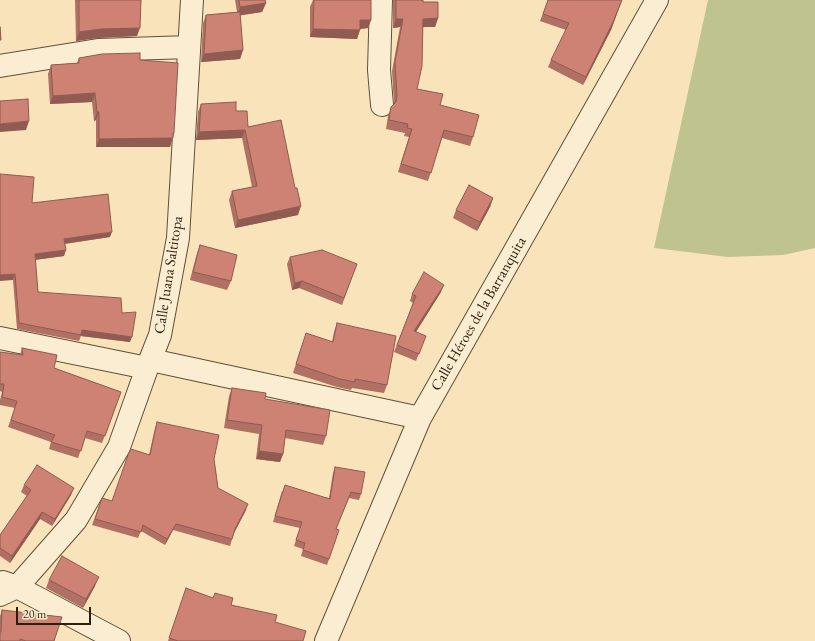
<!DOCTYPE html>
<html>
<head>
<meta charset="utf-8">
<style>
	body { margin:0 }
	#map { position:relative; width:815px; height:641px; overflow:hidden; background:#f9e3ba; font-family:"EB Garamond",serif }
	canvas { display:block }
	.scale { position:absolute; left:16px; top:607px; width:75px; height:18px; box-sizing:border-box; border:2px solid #2d1f0d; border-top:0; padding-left:5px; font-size:12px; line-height:14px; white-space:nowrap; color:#2d1f0d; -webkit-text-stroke:3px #fbedd2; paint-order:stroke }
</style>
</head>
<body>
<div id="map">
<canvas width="815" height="641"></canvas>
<div class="scale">20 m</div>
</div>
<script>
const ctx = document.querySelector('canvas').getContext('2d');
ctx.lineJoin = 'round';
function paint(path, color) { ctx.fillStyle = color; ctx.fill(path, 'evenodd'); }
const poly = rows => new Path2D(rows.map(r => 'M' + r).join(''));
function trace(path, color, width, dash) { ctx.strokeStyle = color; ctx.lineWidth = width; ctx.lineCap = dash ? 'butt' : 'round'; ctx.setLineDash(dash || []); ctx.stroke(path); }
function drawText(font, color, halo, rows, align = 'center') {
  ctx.font = font + ' "EB Garamond",serif'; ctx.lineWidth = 3; ctx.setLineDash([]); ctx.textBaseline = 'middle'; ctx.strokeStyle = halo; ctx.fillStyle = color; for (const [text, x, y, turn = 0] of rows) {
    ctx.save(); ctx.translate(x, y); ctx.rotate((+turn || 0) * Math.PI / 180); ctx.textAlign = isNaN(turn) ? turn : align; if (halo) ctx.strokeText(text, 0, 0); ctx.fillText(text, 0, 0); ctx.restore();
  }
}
const green = poly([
	[708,0,815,0,815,248,783,255,728,257,654,248]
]);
const minor = poly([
	[381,0,379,70,382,105],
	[0,66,98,50,189,47],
	[0,338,147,368],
	[151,360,420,418],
	[3,582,17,587,119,641],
	[0,595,17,587,76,520,119,447,147,368,160,335,178,238,192,0],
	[326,641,420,418,657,0]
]);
const wall = poly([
	[75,0,141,0,137,36,97,38,76,41],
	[235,0,265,0,266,3,262,12,240,15,243,50,240,59,201,62,203,23,206,15,237,12],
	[313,0,371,0,371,20,368,28,360,29,357,39,310,37,310,7],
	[393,0,423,0,423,2,438,18,435,27,423,27,417,89,440,105,473,137,470,146,442,138,428,181,398,172,409,137,404,136,405,133,386,129,388,116,391,107,394,104,392,71,400,27,393,28],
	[548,0,622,0,611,30,583,85,548,67,551,60,566,30,540,21],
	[79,58,140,60,174,133,170,147,96,147,96,120,94,121,92,102,50,104,48,74,51,65,77,63],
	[201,104,236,111,248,127,298,215,235,228,229,200,232,191,252,187,242,138,196,140,198,112],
	[493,198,490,207,477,231,453,218,456,210],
	[32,203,110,237,65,244,64,256,35,260,38,292,122,313,130,342,81,336,79,341,17,329,13,280],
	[200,245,231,281,227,290,190,280,197,253],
	[290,257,357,264,342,305,299,288,292,290,287,264],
	[441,292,416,332,426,336,416,361,394,352,413,303,410,301,412,294],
	[337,323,387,385,384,393,352,388,351,390,337,387,293,373,303,342,332,342,334,332],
	[22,348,54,368,121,392,102,443,85,438,78,458,49,449,51,442,8,427,15,408,0,405,0,400,2,392,0,391,0,352,20,355],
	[232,388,265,399,326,436,323,445,285,438,283,454,280,462,256,459,259,434,224,428,229,396],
	[157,422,214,459,218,488,246,510,234,533,230,546,173,530,165,545,141,531,138,538,92,525,102,498,112,501,149,455,155,428],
	[335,467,361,494,359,500,349,498,336,529,339,530,327,565,301,556,303,549,294,546,300,528,273,522,282,491,329,498,333,473],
	[24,485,71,495,52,526,40,519,10,563,0,556,0,535,27,496,21,492],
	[49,580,95,586,83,608,46,588],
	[186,588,275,622,303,641,168,641],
	[2,610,54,641,0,641,0,616]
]);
const shadedWall = poly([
	[622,0,611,30,583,85,586,77],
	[266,3,262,12,237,16,240,7],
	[438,18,435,27,420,27,423,19],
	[396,19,403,19,400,27,393,28],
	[360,20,371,20,368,28,357,29],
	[140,28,137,36,97,38,76,41,79,32,101,29],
	[313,29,360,30,357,39,310,37],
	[243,50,240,59,201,62,204,54],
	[95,93,92,102,50,104,53,96],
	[97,112,99,112,96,120,94,121],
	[29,121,26,130,0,132,0,124],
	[245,130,242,138,196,140,199,132],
	[174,133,170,147,96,147,99,139],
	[493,198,490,207,477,231,480,222],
	[301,206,298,215,235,228,238,220],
	[112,232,110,237,62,244,64,239],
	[66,250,64,256,33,260,35,254],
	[15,274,13,280,0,281,0,275],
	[302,281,299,288,292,290,295,283],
	[444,285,441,292,412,338,414,331],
	[82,330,132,337,130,342,81,336],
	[259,451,283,454,280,462,256,459],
	[74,488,71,495,52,526,55,519],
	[248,504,246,510,233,535,235,529],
	[42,512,40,519,10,563,12,556],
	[176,524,173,530,165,545,167,539],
	[99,577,95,586,83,608,86,599]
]);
const building = poly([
	[79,0,141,0,140,28,101,29,79,32,79,0],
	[239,0,265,0,266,3,240,7,239,0],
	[314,0,371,0,371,20,360,20,360,30,313,29,314,0],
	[396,0,423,0,423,2,438,2,438,18,423,19,422,66,417,89,443,94,440,105,479,115,473,137,444,130,431,173,401,164,412,129,407,128,408,124,389,120,391,107,396,102,397,96,395,62,403,19,396,19,396,0],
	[548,0,622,0,613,22,586,77,551,60,569,23,543,14,548,0],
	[240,12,243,50,204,54,206,15,240,12],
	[0,27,1,40,0,40,0,27],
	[140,53,140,60,178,63,174,133,173,133,173,138,99,139,99,112,97,112,95,93,53,96,51,65,79,63,79,58,102,54,140,53],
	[28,99,29,121,0,124,0,101,28,99],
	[236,102,236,111,247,111,248,127,281,120,295,188,297,188,301,206,238,220,232,191,257,186,245,130,199,132,201,104,236,102],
	[0,174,34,177,32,203,108,194,112,232,64,239,66,250,35,254,38,292,121,298,122,313,136,312,132,337,82,330,81,335,19,323,15,274,0,275,0,174],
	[469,185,493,198,480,222,456,210,469,185],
	[200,245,237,255,231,281,193,272,200,245],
	[322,250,357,264,344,298,302,281,295,283,290,257,322,250],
	[424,272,444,285,414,331,426,336,419,354,397,345,416,296,412,294,424,272],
	[337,323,396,336,387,385,355,379,355,382,340,379,296,364,306,333,333,342,337,323],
	[22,348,57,355,54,368,121,392,105,436,87,431,81,451,51,442,55,435,11,420,17,401,2,397,4,384,0,384,0,352,23,355,22,348],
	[232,388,266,393,265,399,330,410,326,436,286,430,283,454,259,451,262,425,227,420,232,388],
	[157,422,219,435,214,459,218,488,248,504,235,529,232,539,176,524,167,539,143,525,141,532,95,519,102,498,112,501,128,455,131,449,150,455,157,422],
	[37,465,74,488,55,519,42,512,12,556,0,548,0,535,31,490,24,485,37,465],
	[335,467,365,472,361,494,351,492,336,529,339,530,329,559,303,550,305,543,296,540,302,522,275,516,285,485,330,499,335,467],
	[62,556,99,577,86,599,49,580,62,556],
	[186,588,213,598,215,593,233,598,231,605,277,615,275,622,306,631,303,641,178,641,169,638,186,588],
	[2,610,62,617,54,641,26,641,20,639,20,641,0,641,0,632,1,632,2,610]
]);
const streetNames = [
	["Calle Juana Saltitopa",169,275,-81],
	["Calle Héroes de la Barranquita",479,314,-60]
];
paint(green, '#bfc38f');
trace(minor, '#605038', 24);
trace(minor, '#fbedd2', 22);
paint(wall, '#b07063');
paint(shadedWall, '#905b50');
paint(building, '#cd8273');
trace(building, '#905b50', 1);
drawText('15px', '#2d1f0d', '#fbedd2', streetNames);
</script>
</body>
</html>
